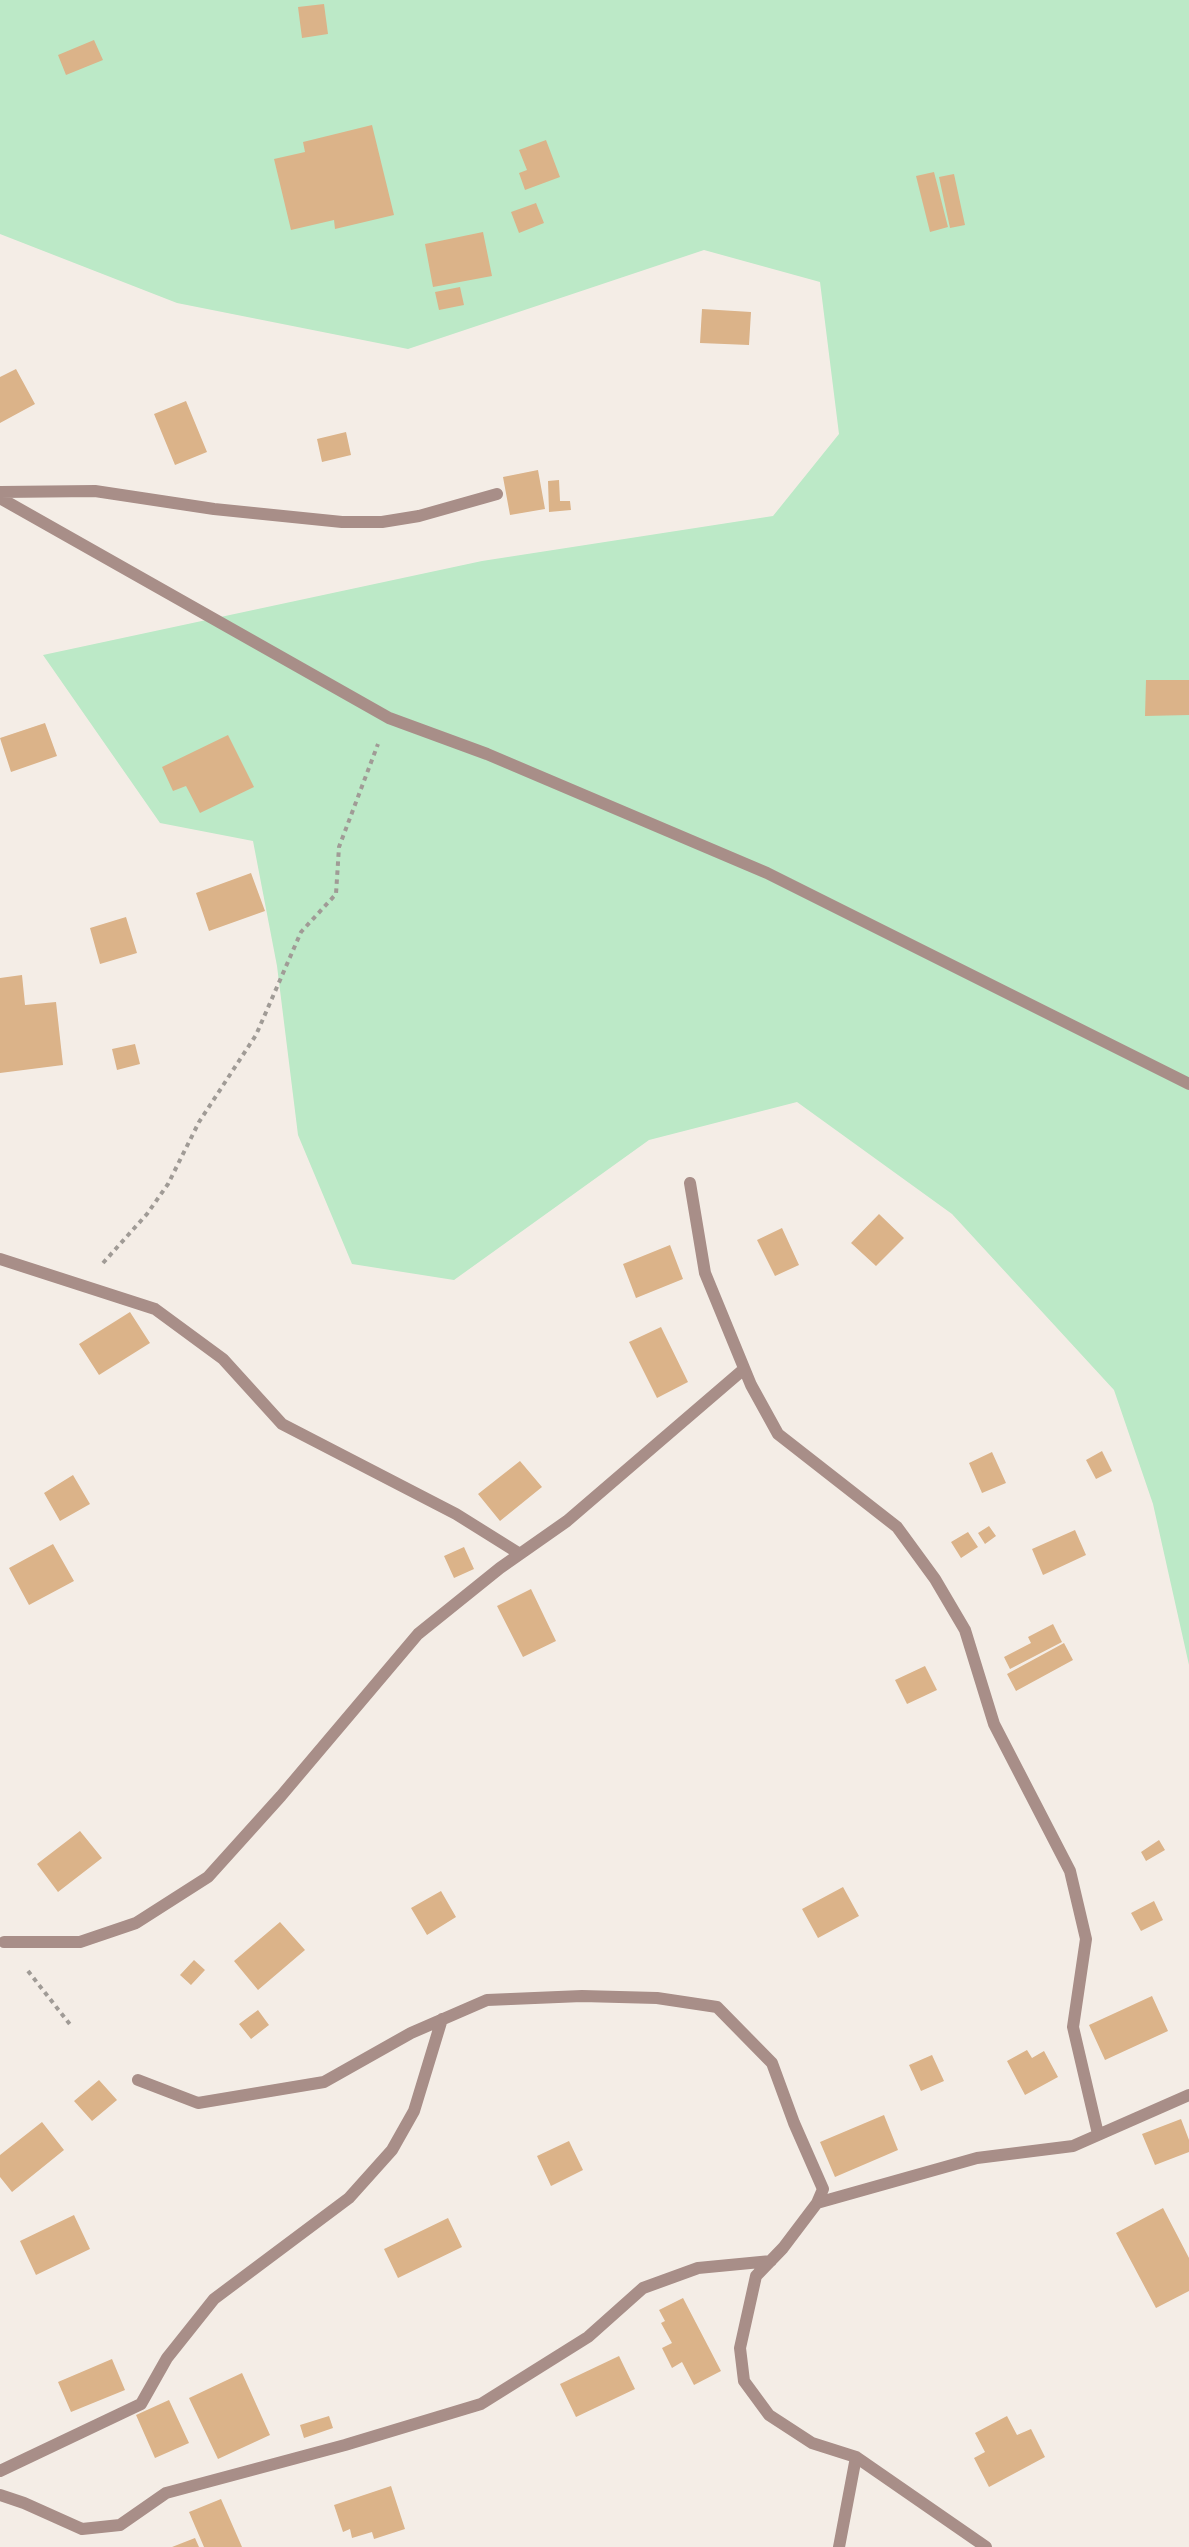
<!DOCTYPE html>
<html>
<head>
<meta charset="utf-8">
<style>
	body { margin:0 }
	canvas { display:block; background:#f4ede6 }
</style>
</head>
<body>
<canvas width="1189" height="2547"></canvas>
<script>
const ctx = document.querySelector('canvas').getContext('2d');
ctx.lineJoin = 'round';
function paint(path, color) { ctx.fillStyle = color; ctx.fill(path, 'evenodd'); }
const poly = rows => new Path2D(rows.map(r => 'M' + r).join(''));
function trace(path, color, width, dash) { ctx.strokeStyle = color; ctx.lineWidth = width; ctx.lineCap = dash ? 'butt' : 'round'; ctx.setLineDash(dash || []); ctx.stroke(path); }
const green = poly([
	[0,0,1189,0,1189,1665,1153,1504,1114,1390,952,1214,797,1102,649,1140,454,1280,352,1264,298,1135,277,966,253,841,160,823,43,655,482,561,773,516,839,434,820,282,704,250,408,349,177,303,0,234]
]);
const building = poly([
	[324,4,328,34,302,38,298,7],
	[94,40,103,60,66,75,58,55],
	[372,125,394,215,335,229,334,220,291,230,274,159,305,152,303,142],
	[546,140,560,177,525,190,519,173,527,170,519,150],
	[934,172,948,227,930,232,916,176],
	[954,174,965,225,950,228,939,177],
	[536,203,544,223,519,233,511,212],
	[483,232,492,276,433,287,425,244],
	[460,287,464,305,439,310,435,292],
	[702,309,751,312,749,345,700,343],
	[16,369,35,404,0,423,0,377],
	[186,401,207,452,175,465,154,414],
	[346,432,351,455,322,462,317,439],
	[538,470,545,509,510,515,503,477],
	[559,480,560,501,570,501,571,510,549,512,548,481],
	[1146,680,1189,680,1189,715,1145,716],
	[45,723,57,756,11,772,0,738],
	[228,735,254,787,200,813,186,786,173,791,162,767],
	[251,873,265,911,209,931,196,893],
	[126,917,137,953,100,964,90,928],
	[22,975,25,1005,56,1002,63,1065,0,1073,0,978],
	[135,1044,140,1064,117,1070,112,1049],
	[879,1214,904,1238,876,1266,851,1243],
	[782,1228,799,1265,775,1276,757,1240],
	[670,1245,683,1279,636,1298,623,1264],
	[130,1312,150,1343,99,1375,79,1344],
	[661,1327,688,1382,657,1398,629,1342],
	[1102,1451,1112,1471,1096,1479,1086,1460],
	[992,1452,1006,1483,982,1493,969,1463],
	[520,1461,542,1487,500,1521,478,1494],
	[73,1475,90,1504,60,1521,44,1493],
	[989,1526,996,1536,985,1544,978,1533],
	[1075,1530,1086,1555,1043,1575,1032,1549],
	[968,1532,978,1547,961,1558,951,1542],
	[53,1544,74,1581,29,1605,9,1568],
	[464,1547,474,1569,454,1578,444,1556],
	[531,1589,556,1641,523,1657,497,1606],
	[1053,1624,1062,1642,1010,1669,1004,1657,1031,1643,1028,1637],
	[1064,1643,1073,1660,1016,1691,1007,1674],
	[925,1666,937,1690,907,1704,895,1680],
	[80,1831,102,1858,58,1892,37,1864],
	[1159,1840,1165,1850,1146,1861,1141,1852],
	[843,1887,859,1916,818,1938,802,1909],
	[441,1891,456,1917,427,1935,411,1908],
	[1154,1901,1163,1920,1141,1931,1131,1913],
	[280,1922,305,1950,258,1990,234,1961],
	[194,1960,205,1970,191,1985,180,1975],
	[1152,1996,1168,2031,1105,2060,1089,2025],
	[258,2010,269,2025,251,2039,239,2024],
	[1027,2050,1032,2058,1044,2051,1058,2077,1025,2095,1007,2061],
	[932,2055,944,2081,921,2091,909,2065],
	[99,2080,117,2100,92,2121,74,2101],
	[884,2115,898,2150,835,2177,820,2142],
	[1181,2119,1189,2140,1189,2152,1155,2165,1142,2134],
	[42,2122,64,2150,12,2192,0,2177,0,2155],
	[569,2141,583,2170,551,2186,537,2156],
	[1163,2208,1189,2258,1189,2291,1156,2308,1116,2233],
	[74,2215,90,2249,36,2275,20,2241],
	[448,2218,462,2247,398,2278,384,2249],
	[683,2298,721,2371,694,2385,682,2362,672,2368,662,2348,672,2343,661,2323,665,2321,659,2310],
	[619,2356,635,2389,576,2417,560,2384],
	[112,2359,125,2390,71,2412,58,2382],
	[242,2373,270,2435,218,2459,189,2398],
	[169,2400,189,2443,155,2458,136,2415],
	[329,2416,333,2428,304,2438,300,2425],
	[1007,2416,1017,2435,1031,2429,1045,2457,989,2487,974,2458,985,2452,975,2433],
	[391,2486,405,2529,374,2539,372,2532,352,2538,350,2529,343,2532,334,2505],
	[221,2499,242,2547,204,2547,189,2512],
	[195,2538,199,2547,172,2547]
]);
const path = poly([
	[103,1263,147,1214,168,1184,199,1122,256,1035,301,932,336,894,339,847,378,744],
	[28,1971,72,2027]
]);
const minor = poly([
	[0,492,95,491,214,509,342,522,382,522,419,516,497,494],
	[0,498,389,718,487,754,767,873,1189,1084],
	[690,1183,705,1273,751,1385,778,1434,897,1527,935,1579,965,1630,994,1724,1070,1871,1086,1939,1073,2027,1098,2134],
	[0,1259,155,1309,223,1359,282,1424,456,1514,520,1554],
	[4,1942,80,1942,136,1923,208,1877,281,1796,418,1634,500,1568,567,1521,744,1369],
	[138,2080,198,2103,324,2082,411,2033,487,2000,582,1996,657,1998,717,2007,772,2063,794,2123,823,2189,817,2203,783,2248,756,2276,740,2348,744,2381,769,2415,812,2443,856,2457,986,2547],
	[817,2203,977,2158,1073,2146,1189,2095],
	[0,2471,141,2404,167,2358,214,2299,349,2198,392,2150,414,2111,442,2019],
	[0,2495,24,2503,82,2529,120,2525,166,2493,345,2445,481,2404,588,2337,643,2288,698,2268,771,2261],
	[839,2547,856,2457]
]);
paint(green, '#bce9c7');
paint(building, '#dbb389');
trace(path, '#a09b96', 4, [4.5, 4.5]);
trace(minor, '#a88e88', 12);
</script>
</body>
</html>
